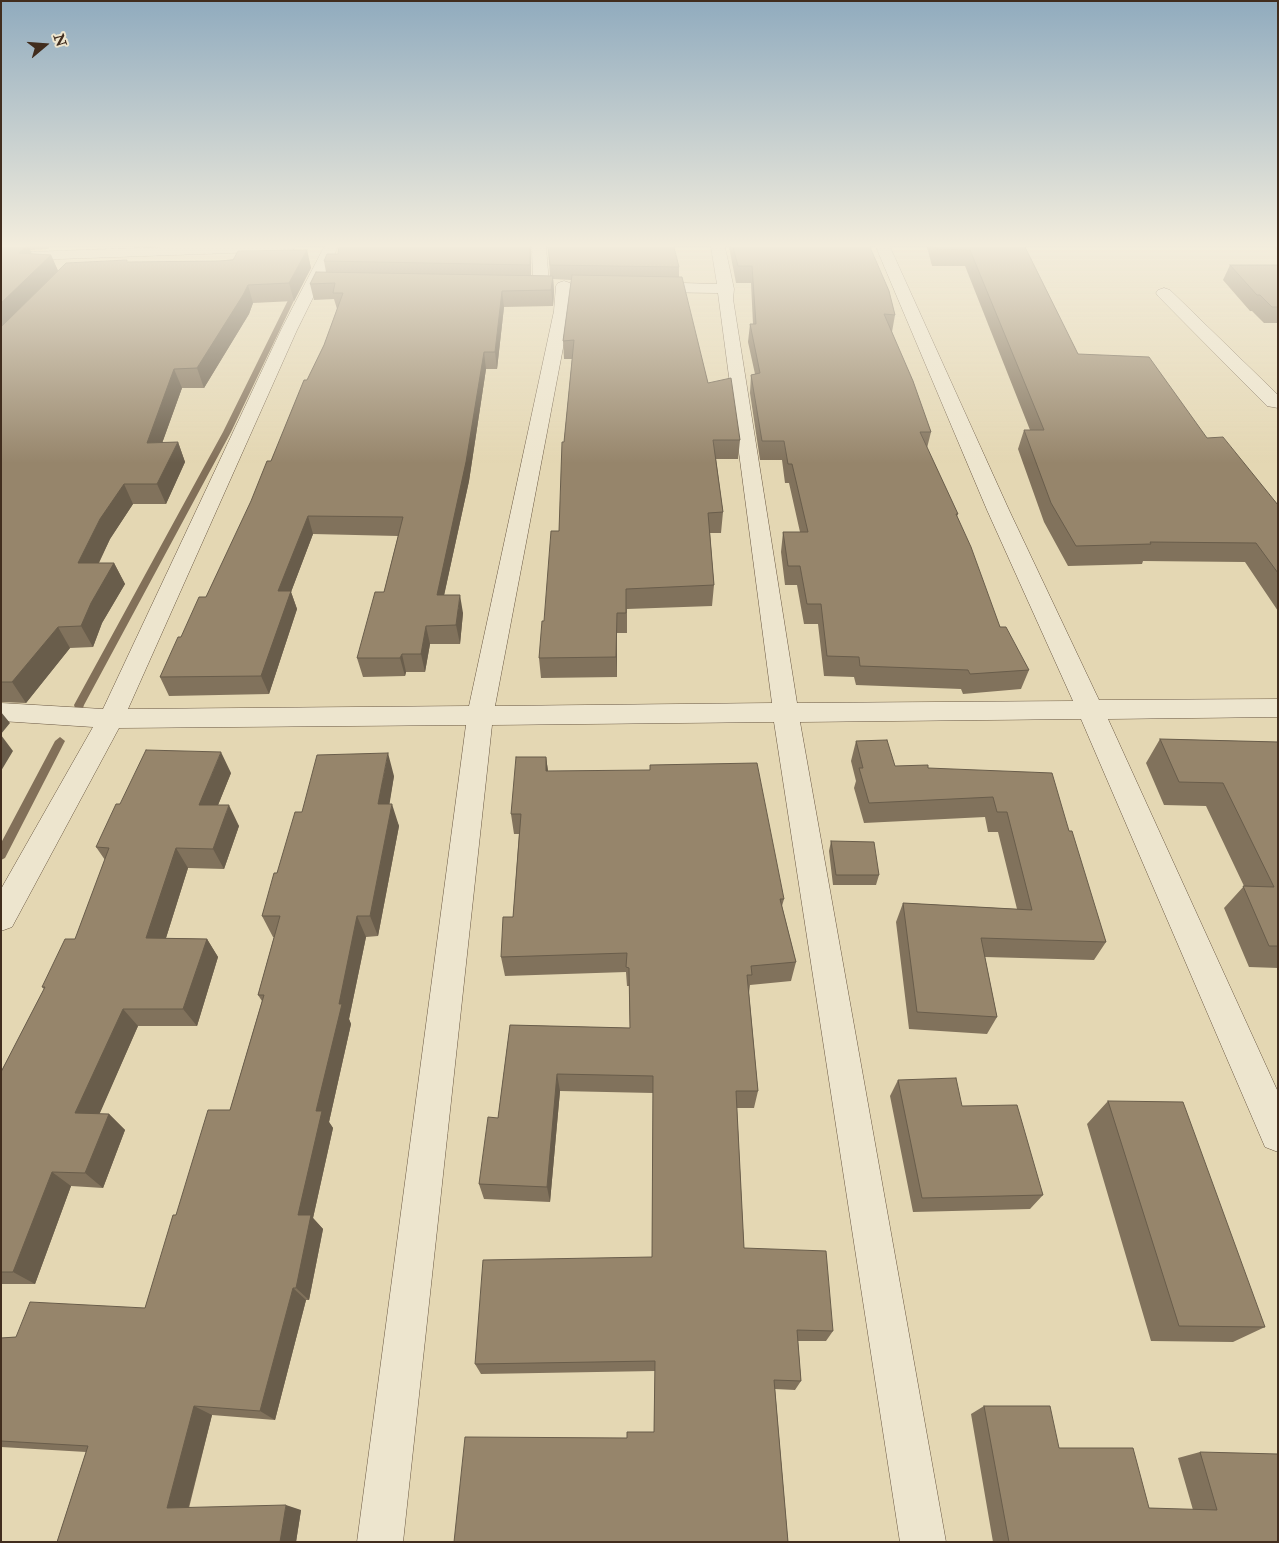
<!DOCTYPE html>
<html>
<head>
<meta charset="utf-8">
<style>
	body { margin:0 }
	#map { position:relative; width:1279px; height:1543px; overflow:hidden; background:#e4d7b3; font-family:"IM FELL Double Pica",serif }
	canvas { display:block }
	.frame { position:absolute; inset:0; border:2px solid #412d1e; pointer-events:none }
	.north { position:absolute; left:20px; top:20px; width:50px; height:50px; -webkit-text-stroke:4px #ede5ce; paint-order:stroke; rotate:72deg; font-size:14px; font-weight:700; line-height:20px; text-align:center; color:#412d1e }
	.north::after { content:''; display:block; margin:auto; width:18px; height:22px; background:#412d1e; clip-path:polygon(50% 0,100% 100%,50% 72%,0 100%) }
</style>
</head>
<body>
<div id="map">
<canvas width="1279" height="1543"></canvas>
<div class="frame"></div>
<div class="north">N</div>
</div>
<script>
const ctx = document.querySelector('canvas').getContext('2d');
ctx.lineJoin = 'round';
const poly = rows => new Path2D(rows.map(r => 'M' + r).join(''));
function paint(path, color) { ctx.fillStyle = color; ctx.fill(path, 'evenodd'); }
function trace(path, color, width, dash) { ctx.strokeStyle = color; ctx.lineWidth = width; ctx.lineCap = dash ? 'butt' : 'round'; ctx.setLineDash(dash || []); ctx.stroke(path); }
const stream = poly([
	[297,286,300,288,231,432,84,705,83,708,75,708,74,705,223,432,294,288,297,286],
	[60,737,65,741,5,858,1,860,1,843,55,741,60,737]
]);
const street = poly([
	[164,247,295,247,293,250,288,251,1,261,1,253,164,247],
	[324,247,338,247,297,330,128,709,469,706,554,311,556,286,558,283,564,281,570,283,572,286,570,311,495,706,772,703,718,293,647,292,641,290,639,287,641,284,647,282,717,284,711,247,725,247,734,289,733,299,797,703,1073,701,987,510,876,247,890,247,1009,510,1099,700,1278,699,1278,717,1108,719,1278,1092,1278,1152,1265,1147,1081,719,800,722,946,1542,900,1542,774,722,492,725,403,1542,357,1542,466,725,119,728,12,927,1,931,1,889,93,727,1,721,1,703,103,709,281,330,324,247],
	[532,247,546,247,549,284,547,287,541,289,535,287,533,284,532,247],
	[1164,288,1170,290,1278,395,1278,408,1267,406,1158,296,1156,293,1158,290,1164,288]
]);
const wall = poly([
	[1,247,50,247,47,249,30,250,32,254,51,255,58,271,128,262,219,261,307,250,311,268,294,301,253,303,249,314,204,388,182,388,162,443,178,442,185,462,166,504,133,504,110,539,99,563,114,563,125,584,102,623,93,647,70,648,26,703,1,702],
	[531,247,531,275,550,276,548,247,679,267,679,277,708,383,740,440,738,459,716,459,723,512,721,533,710,533,714,585,712,606,627,609,627,633,617,633,617,677,541,678,539,658,559,531,564,442,572,359,564,359,563,341,571,280,553,279,554,292,553,306,504,307,497,369,486,369,469,481,444,595,463,613,460,644,430,644,425,672,406,672,405,676,363,677,357,658,384,592,398,536,313,534,291,592,297,609,269,694,169,696,160,677,181,637,206,597,271,461,324,345,337,309,334,299,314,300,310,284,326,272,324,261],
	[729,247,870,247,895,315,892,332,931,432,927,448,958,514,957,516,1000,627,1029,670,1021,689,963,694,961,689,856,685,854,677,824,676,818,624,804,624,797,585,785,585,781,552,783,532,800,532,789,483,785,483,782,460,760,460,750,393,751,375,755,374,748,342,750,324,753,324,751,283,736,283],
	[927,247,1025,247,1078,354,1207,438,1278,505,1278,611,1245,562,1143,561,1142,564,1068,566,1044,522,1018,449,1024,430,1030,430,965,266,932,266],
	[1273,247,1278,247,1278,251],
	[1230,265,1278,265,1278,323,1264,323,1252,311,1250,311,1223,280],
	[1160,739,1278,742,1278,968,1249,967,1224,908,1244,886,1206,806,1164,805,1146,763],
	[856,741,895,766,928,768,1069,831,1106,942,1094,960,985,957,997,1017,987,1034,909,1029,896,922,903,903,1017,909,998,832,988,832,985,817,864,823,854,788,856,781,851,761],
	[546,757,548,771,784,899,782,906,796,962,791,981,750,985,749,993,758,1091,754,1108,737,1108,744,1248,833,1331,826,1341,798,1341,801,1381,795,1390,775,1389,788,1542,627,1438,654,1432,655,1371,481,1374,475,1364,652,1257,653,1093,560,1091,550,1202,484,1199,479,1184,498,1118,510,1025,630,1028,629,986,627,986,626,972,505,976,501,957,513,917,519,834,514,834,511,814],
	[231,773,218,805,239,826,224,869,188,868,166,938,207,939,218,957,197,1026,138,1026,99,1114,109,1114,125,1130,103,1188,71,1186,35,1284,1,1284,1,1072,44,989,42,987,75,939,105,860,96,847,120,804],
	[394,776,389,804,399,826,378,936,366,937,349,1019,351,1024,329,1122,333,1128,313,1218,323,1229,309,1300,306,1300,275,1420,212,1415,189,1508,301,1510,296,1542,57,1542,86,1452,1,1447,1,1338,16,1337,145,1308,176,1215,230,1110,262,1001,258,995,274,937,273,937,262,916,277,873,302,812],
	[831,841,879,875,876,885,833,885,829,851],
	[898,1080,1043,1195,1030,1209,913,1212,890,1096],
	[1108,1101,1265,1327,1233,1342,1151,1341,1087,1124],
	[984,1406,1059,1448,1149,1508,1193,1510,1178,1458,1200,1452,1278,1542,993,1542,971,1414]
]);
const shadedWall = poly([
	[25,247,29,247,35,262,19,253],
	[530,247,531,247,531,279,530,265],
	[307,250,311,268,294,301,289,283],
	[51,255,59,273,1,330,1,303],
	[553,276,554,292,553,306,551,290],
	[248,285,253,303,249,314,204,388,197,368],
	[502,291,504,307,497,369,495,352],
	[484,352,486,369,469,481,440,614,437,595],
	[174,369,182,388,155,463,147,443],
	[178,442,185,462,166,504,157,484],
	[124,484,133,504,110,539,89,583,78,563,100,519],
	[308,516,313,534,291,592,297,609,269,694,261,676,278,591],
	[114,563,125,584,102,623,93,647,81,626,91,603],
	[460,595,463,613,460,644,456,625],
	[617,613,617,677,616,657],
	[426,626,430,644,425,672,421,654],
	[58,627,70,648,26,703,12,682],
	[402,654,406,672,405,676,400,658],
	[1,712,10,723,1,734],
	[1,735,13,751,1,771],
	[221,752,231,773,210,825,199,805],
	[388,753,394,776,386,826,378,804],
	[546,757,549,778,546,771],
	[392,804,399,826,378,936,370,916],
	[229,805,239,826,224,869,213,849],
	[176,848,188,868,160,957,146,938],
	[357,916,366,937,349,1019,351,1024,329,1122,333,1128,313,1218,323,1229,309,1300,296,1288,298,1215,316,1111],
	[207,939,218,957,197,1026,183,1009],
	[123,1009,138,1026,93,1129,75,1113],
	[557,1074,560,1091,550,1202,547,1187],
	[109,1114,125,1130,103,1188,85,1173],
	[52,1172,71,1186,35,1284,13,1272],
	[293,1288,306,1300,275,1420,260,1411],
	[194,1406,212,1415,187,1513,167,1508],
	[286,1505,301,1510,296,1542,280,1542]
]);
const building = poly([
	[1,247,25,247,19,253,51,255,1,303,1,247],
	[339,247,530,247,530,265,324,261,327,254,338,254,339,247],
	[548,247,674,247,679,267,550,265,548,247],
	[733,247,870,247,889,291,895,315,884,314,913,381,931,432,920,432,958,514,956,514,971,547,1000,627,1006,627,1029,670,970,674,968,670,860,666,859,657,827,656,821,604,807,604,800,566,788,566,783,532,808,532,792,464,788,464,784,441,762,441,751,375,760,373,750,324,756,324,752,266,738,266,733,247],
	[935,247,1025,247,1078,354,1149,357,1207,438,1223,437,1278,505,1278,573,1256,543,1150,542,1151,544,1076,546,1051,503,1024,430,1044,430,970,250,936,249,935,247],
	[307,250,289,283,248,285,243,295,197,368,174,369,147,443,178,442,157,484,124,484,100,519,78,563,114,563,91,603,81,626,58,627,12,682,1,682,1,327,66,263,127,260,127,262,219,261,233,260,238,251,307,250],
	[1230,265,1278,265,1278,307,1272,307,1260,295,1257,295,1230,265],
	[316,272,553,276,551,290,502,291,495,352,484,352,466,462,437,595,460,595,456,625,426,626,421,654,402,654,400,658,357,658,375,592,384,592,403,517,308,516,278,591,291,591,261,676,160,677,178,637,181,637,199,597,206,597,251,501,267,461,271,461,304,380,307,380,324,345,343,293,333,293,335,283,310,284,316,272],
	[572,275,682,277,708,383,731,378,740,440,713,440,723,512,708,513,714,585,626,589,626,613,617,613,616,657,539,658,542,621,544,621,551,531,559,531,562,442,564,442,574,340,563,341,572,275],
	[1160,739,1278,742,1278,946,1269,946,1243,886,1274,887,1223,783,1179,782,1160,739],
	[887,740,895,766,928,765,928,768,1052,773,1069,831,1072,831,1106,942,981,938,997,1017,917,1012,903,903,1032,910,1007,812,997,812,993,797,869,803,859,768,863,768,856,741,887,740],
	[146,750,221,752,199,805,229,805,213,849,176,848,146,938,207,939,183,1009,123,1009,75,1113,109,1114,85,1173,52,1172,13,1272,1,1272,1,1072,45,987,42,987,65,939,75,939,109,848,96,847,116,804,120,804,146,750],
	[388,753,378,804,392,804,370,916,357,916,339,1004,342,1004,316,1111,322,1111,298,1215,311,1215,296,1288,293,1288,260,1411,194,1406,167,1508,286,1505,280,1542,57,1542,88,1446,1,1441,1,1338,16,1337,30,1302,145,1308,173,1215,176,1215,208,1110,230,1110,264,995,258,995,280,916,262,916,274,873,277,873,295,812,302,812,317,755,388,753],
	[516,757,546,757,546,771,650,770,650,765,757,763,784,899,780,899,796,962,751,966,752,975,747,975,758,1091,736,1091,744,1248,826,1251,833,1331,797,1330,801,1381,774,1380,788,1542,454,1542,465,1437,627,1438,627,1432,654,1432,655,1361,475,1364,483,1260,652,1257,653,1076,557,1074,547,1187,479,1184,488,1117,498,1118,510,1025,630,1028,629,968,626,967,627,953,501,957,503,917,513,917,521,814,511,814,516,757],
	[831,841,874,842,879,875,836,875,831,841],
	[956,1078,962,1106,1017,1105,1043,1195,922,1198,898,1080,956,1078],
	[1108,1101,1183,1102,1265,1327,1179,1326,1108,1101],
	[984,1406,1050,1406,1059,1448,1133,1448,1149,1508,1217,1510,1200,1452,1278,1454,1278,1542,1009,1542,984,1406]
]);
paint(stream, '#827059');
trace(street, '#6a5843', 1);
paint(street, '#ede5ce');
paint(wall, '#81725c');
paint(shadedWall, '#695d4b');
paint(building, '#96856b');
trace(building, '#695d4b', 1);
const sky = ctx.createLinearGradient(0, 0, 0, 463);
sky.addColorStop(0, '#90abbe');
sky.addColorStop(0.53, '#f3eddd');
sky.addColorStop(1, '#f3eddd00');
ctx.fillStyle = sky;
ctx.fillRect(0, 0, 1279, 463);
</script>
</body>
</html>
